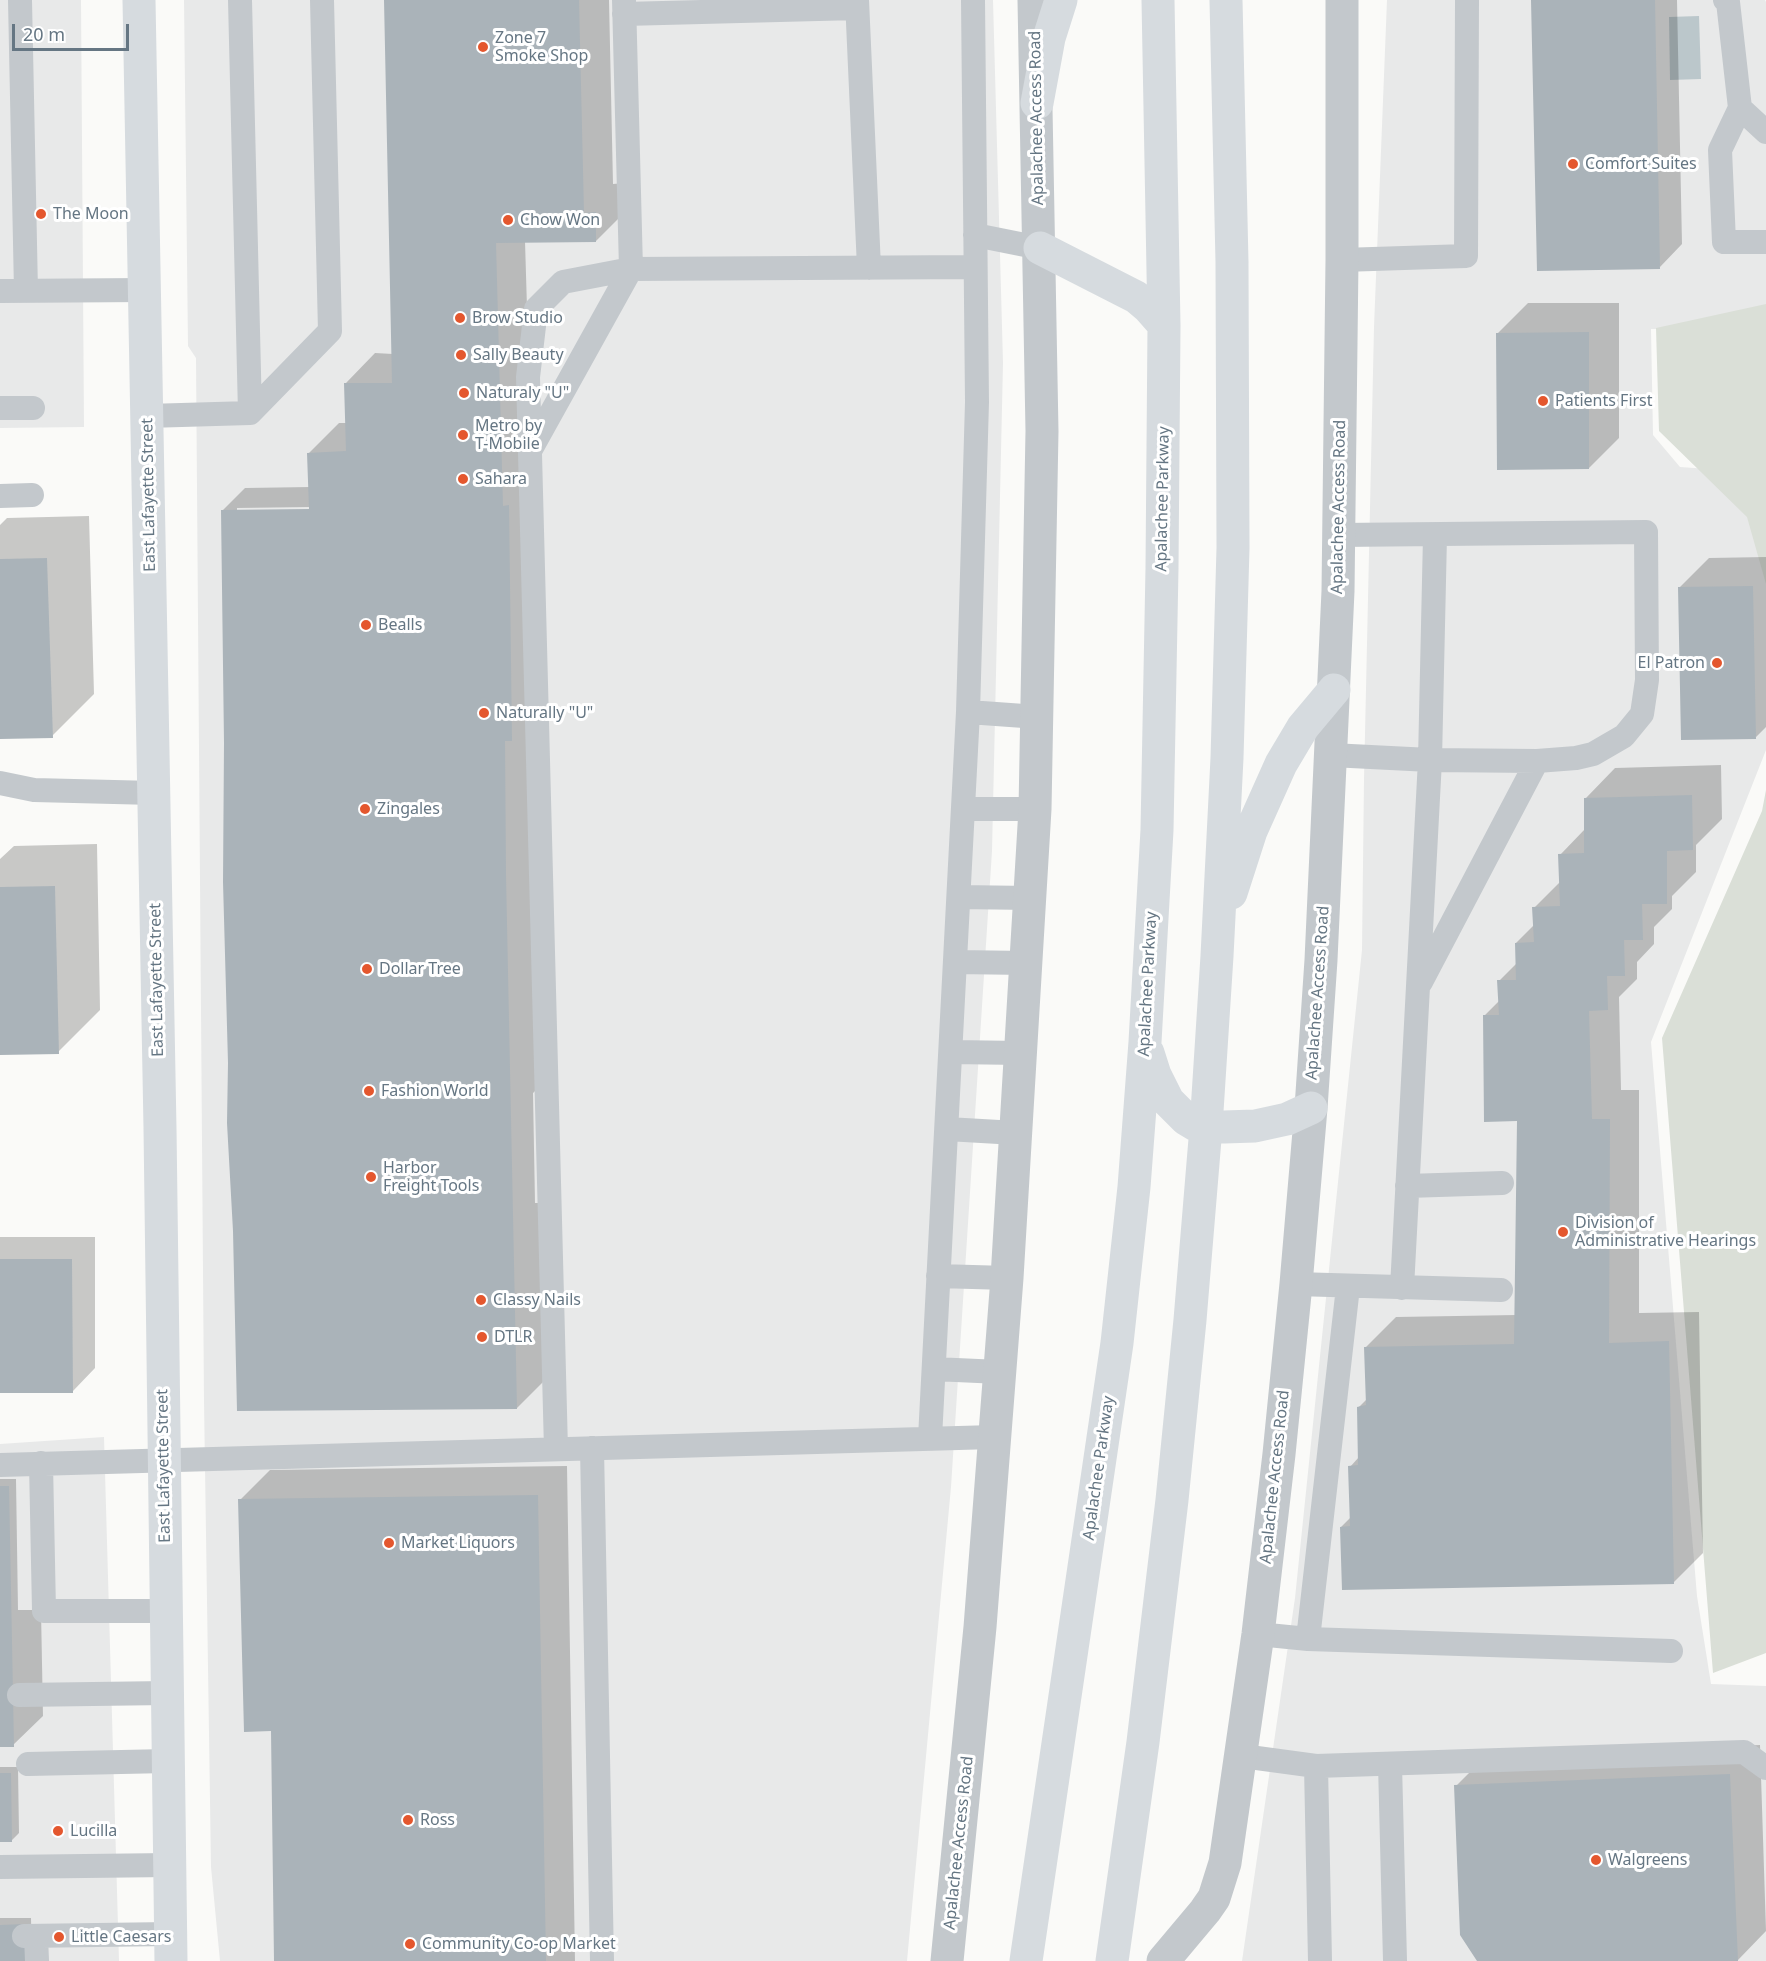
<!DOCTYPE html>
<html>
<head>
<meta charset="utf-8">
<style>
	body { margin:0 }
	#map { position:relative; width:1766px; height:1961px; overflow:hidden; background:#fafaf8; font-family:"Noto Sans",sans-serif }
	canvas { display:block }
	.scale { position:absolute; left:12px; top:24px; width:117px; height:27px; box-sizing:border-box; border:3px solid #657683; border-top:0; padding-left:8px; font-size:18px; line-height:21px; white-space:nowrap; color:#657683; -webkit-text-stroke:4px #fff; paint-order:stroke }
</style>
</head>
<body>
<div id="map">
<canvas width="1766" height="1961"></canvas>
<div class="scale">20 m</div>
</div>
<script>
const ctx = document.querySelector('canvas').getContext('2d');
ctx.lineJoin = 'round';
function paint(path, color) { ctx.fillStyle = color; ctx.fill(path, 'evenodd'); }
const poly = rows => new Path2D(rows.map(r => 'M' + r).join(''));
function trace(path, color, width, dash) { ctx.strokeStyle = color; ctx.lineWidth = width; ctx.lineCap = dash ? 'butt' : 'round'; ctx.setLineDash(dash || []); ctx.stroke(path); }
function drawText(font, color, halo, rows, align = 'center') {
  ctx.font = font + ' "Noto Sans",sans-serif'; ctx.lineWidth = 6; ctx.setLineDash([]); ctx.textBaseline = 'middle'; ctx.strokeStyle = halo; ctx.fillStyle = color; for (const [text, x, y, turn = 0] of rows) {
    ctx.save(); ctx.translate(x, y); ctx.rotate((+turn || 0) * Math.PI / 180); ctx.textAlign = isNaN(turn) ? turn : align; if (halo) ctx.strokeText(text, 0, 0); ctx.fillText(text, 0, 0); ctx.restore();
  }
}
const built = poly([
	[0,0,81,0,84,427,0,428],
	[184,0,993,0,1003,363,992,851,951,1487,907,1961,220,1961,211,1867,204,1401,196,358,188,346],
	[1387,0,1765,0,1766,2,1766,329,1651,329,1653,435,1680,467,1766,473,1766,750,1651,1042,1697,1596,1711,1684,1766,1686,1766,1961,1242,1961,1295,1598,1362,950,1364,779,1374,327],
	[104,1437,119,1961,0,1961,0,1444]
]);
const green = poly([
	[1766,304,1766,584,1747,517,1659,431,1656,328],
	[1766,790,1766,1653,1713,1673,1662,1038,1762,811]
]);
const water = poly([
	[1699,16,1701,79,1670,80,1669,17]
]);
const shadow = poly([
	[385,0,609,0,613,184,625,183,626,211,596,241,525,241,532,474,540,1086,533,1093,535,1203,543,1203,547,1378,517,1408,226,742,222,511,245,488,310,487,309,453,339,423,347,423,346,383,375,353,393,354],
	[311,507,311,510,237,511,237,508],
	[1533,0,1677,0,1682,244,1660,267],
	[1528,303,1619,303,1619,438,1589,468,1498,333],
	[89,516,94,694,52,736,0,738,0,525,7,518],
	[1766,557,1766,727,1756,737,1679,588,1709,558],
	[1721,765,1722,819,1696,845,1696,872,1672,896,1672,909,1654,927,1654,944,1637,962,1637,979,1619,997,1621,1090,1639,1090,1639,1313,1699,1312,1703,1553,1673,1583,1341,1527,1351,1517,1350,1467,1359,1457,1359,1407,1367,1399,1366,1347,1396,1317,1516,1315,1519,1119,1485,1015,1500,1000,1499,981,1517,963,1516,943,1534,925,1534,908,1561,881,1560,855,1585,829,1586,798,1615,768],
	[97,844,100,1010,58,1052,0,1053,0,859,14,846],
	[0,1237,95,1237,95,1368,73,1391,0,1391],
	[567,1466,575,1961,276,1961,273,1730,240,1500,270,1470],
	[0,1479,16,1479,18,1610,41,1610,43,1716,13,1745,0,1746],
	[1760,1745,1766,1931,1738,1960,1479,1961,1456,1786,1486,1756],
	[0,1767,18,1767,19,1833,12,1840,0,1840],
	[0,1918,31,1918,32,1961,0,1961]
]);
const building = poly([
	[384,0,579,0,584,213,596,212,596,242,496,243,503,506,509,505,512,741,505,741,506,875,517,1409,237,1411,233,1231,227,1123,228,1063,223,882,224,743,221,510,309,509,307,453,346,451,344,383,392,383],
	[1531,0,1655,0,1660,269,1537,271],
	[1589,332,1589,469,1497,470,1496,333],
	[47,558,53,738,0,739,0,559],
	[1753,586,1756,739,1681,740,1678,587],
	[1692,795,1693,850,1667,851,1667,904,1642,904,1643,940,1624,940,1625,976,1607,976,1608,1010,1589,1011,1592,1119,1610,1119,1609,1343,1669,1341,1674,1584,1342,1590,1340,1527,1350,1526,1348,1466,1358,1465,1357,1407,1366,1405,1364,1347,1514,1344,1517,1121,1484,1122,1483,1015,1499,1015,1497,980,1516,980,1515,943,1534,942,1532,907,1560,906,1558,854,1584,853,1584,798],
	[55,886,59,1054,0,1055,0,887],
	[0,1259,72,1259,73,1393,0,1393],
	[0,1486,9,1486,14,1747,0,1747],
	[538,1495,546,1961,274,1961,271,1731,244,1732,238,1499],
	[0,1773,11,1773,12,1842,0,1842],
	[1730,1774,1738,1961,1477,1961,1460,1935,1454,1785],
	[25,1924,25,1961,0,1961,0,1925]
]);
const lane = poly([
	[20,0,26,291],
	[240,0,250,413],
	[857,0,869,268],
	[1725,0,1728,2,1740,108,1720,150,1724,242,1766,242],
	[624,14,857,8],
	[1740,108,1766,132],
	[975,235,1040,248],
	[1342,260,1466,256,1467,0],
	[0,291,145,290],
	[0,408,33,408],
	[147,416,250,413,330,331,322,0],
	[530,451,631,269,624,0],
	[0,496,32,495],
	[968,712,1038,717],
	[1331,755,1430,760,1537,761,1576,758,1593,754,1624,736,1642,714,1647,680,1646,532,1338,535],
	[0,783,34,790,154,793],
	[964,809,1035,809],
	[959,897,1030,898],
	[955,962,1027,963],
	[1421,982,1537,761],
	[951,1052,1021,1053],
	[947,1129,1016,1133],
	[1407,1186,1502,1183],
	[938,1276,1007,1278],
	[1296,1284,1501,1290],
	[1402,1288,1430,760,1435,536],
	[934,1369,1000,1372],
	[930,1438,968,712,977,402,973,0],
	[592,1448,602,1961],
	[556,1449,528,377,536,309,563,282,631,269,975,267],
	[41,1463,44,1611,166,1611],
	[0,1465,994,1437],
	[1258,1634,1308,1639,1671,1651],
	[1308,1639,1348,1287],
	[19,1695,167,1693],
	[1242,1756,1316,1766,1744,1752,1766,1768],
	[28,1764,168,1761],
	[1390,1764,1395,1961],
	[1316,1766,1320,1961],
	[0,1867,170,1865],
	[24,1936,170,1934],
	[36,1936,37,1961]
]);
const street = poly([
	[947,1961,980,1627,1007,1278,1035,809,1042,431,1034,0],
	[1163,1961,1205,1911,1214,1898,1225,1863,1258,1634,1279,1454,1296,1284,1311,1108,1321,960,1338,591,1342,260,1342,0]
]);
const secondary = poly([
	[139,0,160,1128,171,1961]
]);
const primary = poly([
	[1037,103,1049,38,1061,0],
	[1040,248,1136,297,1149,308,1164,325],
	[1231,893,1251,831,1281,764,1303,727,1334,690],
	[1148,1053,1155,1075,1168,1101,1186,1119,1196,1125,1224,1127,1255,1126,1287,1119,1311,1108],
	[1026,1961,1117,1343,1134,1187,1145,1042,1157,830,1162,568,1164,325,1158,0],
	[1112,1961,1143,1742,1172,1500,1190,1320,1206,1127,1217,956,1227,758,1233,548,1232,262,1226,0]
]);
const markers = [
	[483,47,6,"#e4572e"],
	[1573,164,6,"#e4572e"],
	[41,214,6,"#e4572e"],
	[508,220,6,"#e4572e"],
	[460,318,6,"#e4572e"],
	[461,355,6,"#e4572e"],
	[464,393,6,"#e4572e"],
	[1543,401,6,"#e4572e"],
	[463,435,6,"#e4572e"],
	[463,479,6,"#e4572e"],
	[366,625,6,"#e4572e"],
	[1717,663,6,"#e4572e"],
	[484,713,6,"#e4572e"],
	[365,809,6,"#e4572e"],
	[367,969,6,"#e4572e"],
	[369,1091,6,"#e4572e"],
	[371,1177,6,"#e4572e"],
	[1563,1232,6,"#e4572e"],
	[481,1300,6,"#e4572e"],
	[482,1337,6,"#e4572e"],
	[389,1543,6,"#e4572e"],
	[408,1820,6,"#e4572e"],
	[58,1831,6,"#e4572e"],
	[1596,1860,6,"#e4572e"],
	[59,1937,6,"#e4572e"],
	[410,1944,6,"#e4572e"]
];
const poiNames = [
	["Zone 7",495,38],
	["Smoke Shop",495,56],
	["Comfort Suites",1585,164],
	["The Moon",53,214],
	["Chow Won",520,220],
	["Brow Studio",472,318],
	["Sally Beauty",473,355],
	["Naturaly \"U\"",476,393],
	["Patients First",1555,401],
	["Metro by",475,426],
	["T-Mobile",475,444],
	["Sahara",475,479],
	["Bealls",378,625],
	["El Patron",1705,663,"right"],
	["Naturally \"U\"",496,713],
	["Zingales",377,809],
	["Dollar Tree",379,969],
	["Fashion World",381,1091],
	["Harbor",383,1168],
	["Freight Tools",383,1186],
	["Division of",1575,1223],
	["Administrative Hearings",1575,1241],
	["Classy Nails",493,1300],
	["DTLR",494,1337],
	["Market Liquors",401,1543],
	["Ross",420,1820],
	["Lucilla",70,1831],
	["Walgreens",1608,1860],
	["Little Caesars",71,1937],
	["Community Co-op Market",422,1944]
];
const streetNames = [
	["Apalachee Access Road",1037,118,-91],
	["East Lafayette Street",149,495,-91],
	["Apalachee Parkway",1163,499,-89],
	["Apalachee Access Road",1339,507,-89],
	["East Lafayette Street",157,980,-91],
	["Apalachee Parkway",1148,984,-87],
	["Apalachee Access Road",1318,993,-86],
	["East Lafayette Street",164,1466,-91],
	["Apalachee Parkway",1099,1468,-82],
	["Apalachee Access Road",1275,1477,-84],
	["Apalachee Access Road",959,1843,-84]
];
paint(built, '#e8e9e9');
paint(green, '#dadfd7');
paint(water, '#bbc7cb');
paint(shadow, '#0003');
paint(building, '#aab3b9');
trace(lane, '#c3c8cc', 24);
trace(street, '#c3c8cc', 33);
trace(secondary, '#d6dbdf', 33);
trace(primary, '#d6dbdf', 33);
for (const [x, y, r, color] of markers) { const dot = new Path2D(); dot.arc(x, y, r, 0, 2 * Math.PI); ctx.fillStyle = color; ctx.fill(dot); trace(dot, '#fff', 2); }
drawText('16px', '#657683', '#fff', poiNames, 'left');
drawText('16px', '#657683', '#fff', streetNames);
</script>
</body>
</html>
